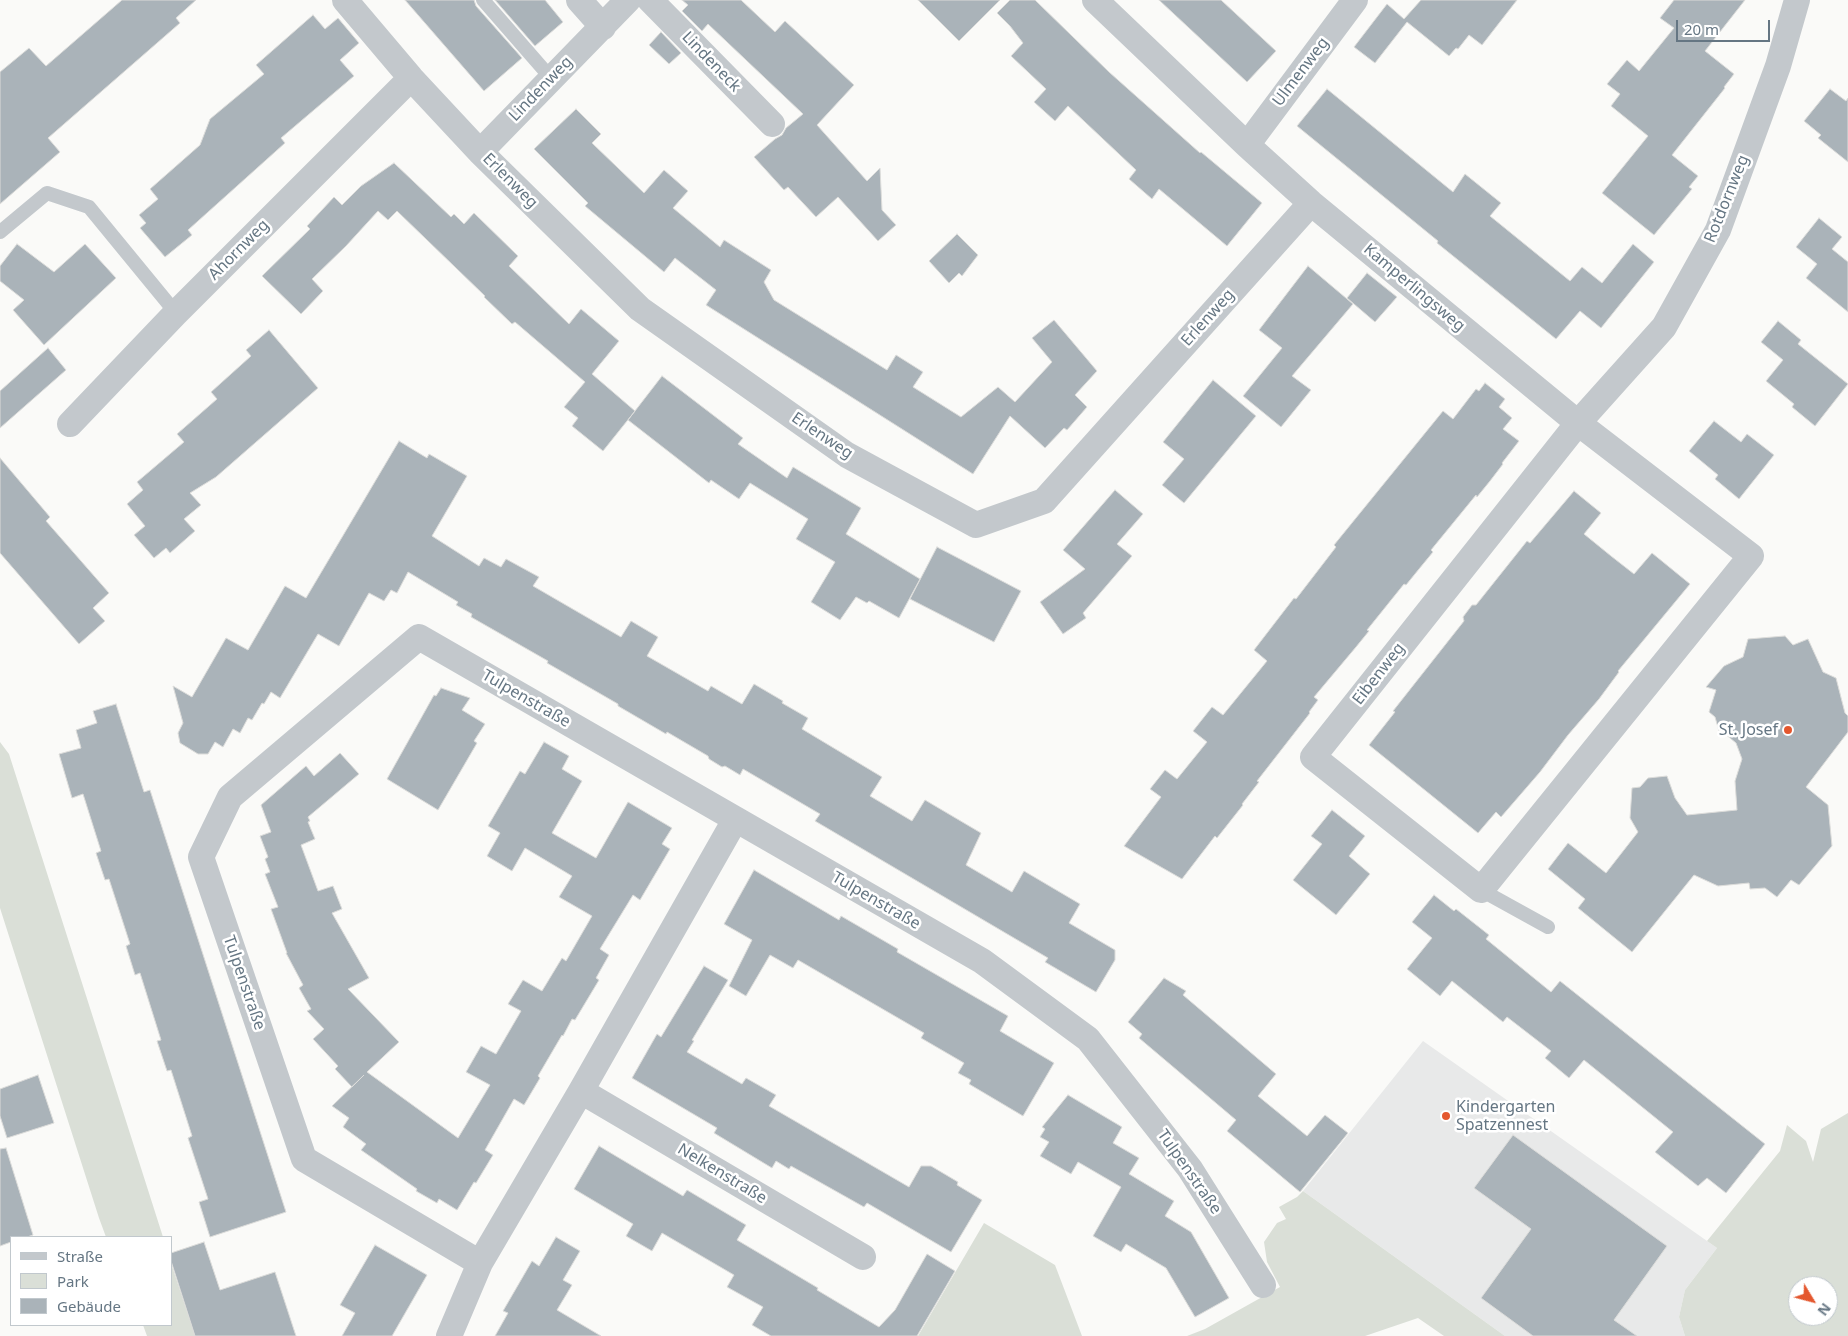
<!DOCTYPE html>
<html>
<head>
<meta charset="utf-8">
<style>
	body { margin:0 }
	#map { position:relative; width:1848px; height:1336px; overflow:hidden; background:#fafaf8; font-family:"Noto Sans",sans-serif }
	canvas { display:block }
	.legend { position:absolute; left:10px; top:1236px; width:162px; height:90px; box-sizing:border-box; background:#fff; border:1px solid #c1c8cd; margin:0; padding:6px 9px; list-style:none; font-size:15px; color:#657683 }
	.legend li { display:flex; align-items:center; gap:10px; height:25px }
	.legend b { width:25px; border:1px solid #c1c8cd }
	.north { position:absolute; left:1788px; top:1276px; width:50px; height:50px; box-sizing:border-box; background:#fff; border:1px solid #c1c8cd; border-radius:50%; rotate:127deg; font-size:14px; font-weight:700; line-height:20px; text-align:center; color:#657683 }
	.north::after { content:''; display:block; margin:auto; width:18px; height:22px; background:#e4572e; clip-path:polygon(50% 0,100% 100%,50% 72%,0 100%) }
	.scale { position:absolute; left:1676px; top:20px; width:94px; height:22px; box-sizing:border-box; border:2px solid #657683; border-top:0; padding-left:6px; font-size:15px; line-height:18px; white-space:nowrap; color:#657683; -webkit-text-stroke:4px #fff; paint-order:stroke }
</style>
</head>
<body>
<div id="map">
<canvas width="1848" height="1336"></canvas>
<ul class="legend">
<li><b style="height:6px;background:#c3c8cc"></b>Straße</li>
<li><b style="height:14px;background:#dadfd7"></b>Park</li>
<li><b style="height:14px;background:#aab3b9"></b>Gebäude</li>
</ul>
<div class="north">N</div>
<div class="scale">20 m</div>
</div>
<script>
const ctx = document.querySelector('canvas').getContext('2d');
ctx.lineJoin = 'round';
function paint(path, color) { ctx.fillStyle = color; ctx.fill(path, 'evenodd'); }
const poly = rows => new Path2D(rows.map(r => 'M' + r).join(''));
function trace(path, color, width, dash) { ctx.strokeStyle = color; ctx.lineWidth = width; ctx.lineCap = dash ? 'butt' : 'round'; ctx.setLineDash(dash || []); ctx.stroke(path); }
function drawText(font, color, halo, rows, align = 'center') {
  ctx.font = font + ' "Noto Sans",sans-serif'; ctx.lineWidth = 5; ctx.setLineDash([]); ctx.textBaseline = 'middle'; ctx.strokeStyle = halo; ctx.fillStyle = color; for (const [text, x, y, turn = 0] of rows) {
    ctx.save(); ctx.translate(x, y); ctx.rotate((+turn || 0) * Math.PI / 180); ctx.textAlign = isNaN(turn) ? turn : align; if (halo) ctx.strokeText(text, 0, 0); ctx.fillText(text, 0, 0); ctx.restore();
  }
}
const built = poly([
	[1423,1041,1717,1248,1685,1290,1679,1317,1685,1336,1505,1336,1303,1191]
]);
const green = poly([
	[0,742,9,754,163,1237,106,1237,99,1218,0,908],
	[1848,1113,1848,1336,1685,1336,1679,1317,1685,1290,1717,1248,1707,1241,1780,1151,1787,1125,1806,1141,1813,1162,1821,1129],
	[1798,1286,1828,1286,1828,1316,1798,1316],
	[1303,1191,1505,1336,1444,1336,1418,1318,1365,1336,1187,1336,1205,1329,1280,1287,1267,1262,1264,1242,1277,1223,1286,1219,1279,1207,1297,1197],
	[984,1223,1055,1265,1082,1336,918,1336],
	[171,1263,195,1336,147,1336,143,1325,171,1325]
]);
const building = poly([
	[122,0,196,0,176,18,180,23,48,138,60,152,0,204,0,72,29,48,46,66,122,0],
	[405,0,474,0,476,6,522,58,484,91,405,0],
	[495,0,545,0,563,22,535,46,495,0],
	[682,0,741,0,775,32,785,21,854,85,817,125,867,181,880,168,882,210,896,225,878,241,838,197,816,217,788,187,784,190,754,157,775,139,782,135,786,128,803,114,708,24,702,31,682,11,688,5,682,0],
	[918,0,1000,0,959,41,918,0],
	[1010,0,1035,0,1109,72,1200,153,1201,152,1262,203,1227,246,1159,189,1152,199,1129,179,1136,170,1068,106,1055,121,1034,102,1046,89,1011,56,1023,43,1010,26,997,13,1010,0],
	[1159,0,1221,0,1276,51,1247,82,1159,0],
	[1421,0,1517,0,1482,45,1469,35,1458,49,1456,48,1449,56,1407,22,1375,63,1354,47,1387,4,1404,19,1421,0],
	[1674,0,1745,0,1705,51,1734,74,1724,87,1725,88,1672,155,1698,176,1689,187,1692,189,1654,235,1602,193,1648,136,1611,106,1620,94,1607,84,1627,60,1639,71,1674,28,1660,18,1674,0],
	[313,15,325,29,338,18,359,43,340,60,354,76,281,138,285,143,188,230,192,235,165,257,140,228,146,223,139,215,158,199,150,189,200,145,210,119,264,74,256,65,313,15],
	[661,32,681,53,669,64,649,45,661,32],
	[1327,89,1453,192,1465,174,1501,203,1490,216,1570,281,1582,267,1602,283,1633,244,1654,262,1601,328,1580,311,1556,339,1437,243,1438,241,1297,126,1327,89],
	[1830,89,1846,101,1848,98,1848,162,1818,138,1821,135,1804,121,1830,89],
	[576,109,601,134,592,143,644,193,664,170,688,191,673,208,720,247,724,240,771,270,764,282,774,300,887,370,896,355,923,372,913,387,961,417,998,387,1015,402,1052,362,1032,338,1054,320,1097,371,1075,395,1087,407,1067,430,1064,428,1045,448,1010,416,973,474,706,305,716,290,675,258,664,272,585,206,588,203,534,149,576,109],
	[394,163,451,217,454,214,464,224,474,213,518,256,509,266,569,324,581,309,619,341,592,374,635,411,603,451,572,426,578,418,564,407,585,382,515,322,512,324,484,297,485,296,397,211,388,220,378,211,346,246,312,279,323,291,301,314,262,276,310,229,307,226,334,197,342,205,361,186,394,163],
	[1819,218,1842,237,1832,249,1848,262,1848,312,1806,278,1817,264,1796,247,1819,218],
	[957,234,978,255,962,276,959,273,949,283,929,261,957,234],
	[17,244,54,272,85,244,116,278,44,345,13,310,24,300,0,281,0,266,17,244],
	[1308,266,1353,304,1292,376,1311,390,1281,427,1243,396,1282,348,1259,330,1308,266],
	[1367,273,1397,297,1375,322,1347,298,1367,273],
	[1778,321,1801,340,1798,344,1848,384,1815,426,1792,407,1794,404,1766,381,1783,360,1761,342,1778,321],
	[269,330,318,388,216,477,190,493,201,505,184,519,195,531,170,553,166,548,154,558,134,535,145,526,127,504,143,490,137,482,184,442,177,434,217,399,211,392,251,356,246,350,269,330],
	[48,348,66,370,0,428,0,391,48,348],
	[662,376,743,438,738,444,787,478,793,467,861,508,846,534,920,579,899,618,869,601,867,603,856,597,840,620,811,602,835,562,796,539,808,519,750,483,739,499,711,480,709,483,628,420,662,376],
	[1213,380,1256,416,1184,503,1162,485,1184,459,1163,442,1213,380],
	[1485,383,1505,399,1499,407,1512,418,1503,429,1519,441,1502,463,1503,464,1490,481,1477,497,1476,495,1431,550,1433,552,1419,569,1406,585,1404,584,1367,630,1369,631,1356,647,1314,697,1318,700,1309,712,1310,713,1257,781,1259,782,1242,804,1243,805,1217,838,1215,836,1182,879,1124,846,1161,797,1150,789,1165,770,1177,779,1207,742,1193,731,1212,707,1223,715,1267,661,1254,650,1294,598,1296,599,1336,547,1334,545,1443,411,1453,419,1476,389,1479,391,1485,383],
	[1714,421,1741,442,1747,434,1774,455,1739,499,1715,479,1718,475,1689,451,1714,421],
	[399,441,427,458,429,454,467,476,432,536,479,566,484,558,501,567,506,559,539,577,533,586,621,637,631,621,658,637,647,656,708,691,711,686,742,704,754,684,783,701,782,703,808,718,802,729,882,777,870,796,912,821,925,800,981,833,966,865,1012,892,1024,871,1080,904,1069,923,1115,950,1115,960,1096,992,1045,962,1048,958,815,821,820,814,743,769,740,775,725,766,722,767,709,759,708,756,667,732,666,734,618,706,618,704,547,663,548,661,471,617,472,614,456,605,458,602,408,572,397,593,391,590,384,601,369,593,339,646,318,634,280,698,271,692,264,704,262,703,252,720,248,718,240,733,233,729,223,747,215,742,208,754,198,754,180,743,178,733,183,723,173,686,192,697,226,638,248,650,285,586,306,598,399,441],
	[0,458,50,517,46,521,109,593,93,608,105,621,79,644,0,553,0,458],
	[1115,490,1143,514,1117,544,1132,556,1083,613,1086,618,1063,634,1040,602,1085,569,1063,550,1115,490],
	[1574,491,1601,513,1584,534,1611,556,1634,574,1652,553,1690,584,1618,671,1619,672,1599,699,1568,735,1540,772,1501,817,1496,812,1478,833,1369,745,1395,712,1393,711,1464,621,1463,617,1472,605,1476,605,1527,541,1530,543,1574,491],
	[937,547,1021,591,994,642,910,599,937,547],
	[1785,636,1793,645,1808,639,1823,672,1836,678,1845,713,1848,716,1848,732,1806,787,1828,805,1832,846,1799,885,1791,880,1777,897,1765,888,1750,889,1749,883,1718,886,1694,875,1632,952,1578,908,1585,899,1548,869,1568,843,1606,873,1638,832,1630,818,1632,788,1640,787,1648,778,1667,776,1675,798,1687,815,1737,810,1735,781,1742,759,1736,743,1724,733,1719,731,1715,717,1709,712,1716,690,1706,687,1724,666,1743,657,1748,639,1785,636],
	[441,688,470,698,462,710,485,724,474,741,477,743,438,810,387,779,434,695,436,696,441,688],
	[116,704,144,792,150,790,286,1212,210,1237,199,1202,208,1199,188,1138,192,1136,171,1070,167,1071,157,1041,161,1040,140,973,135,975,126,946,130,944,109,879,105,880,96,853,101,851,83,794,72,798,59,754,81,748,76,730,97,723,93,711,116,704],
	[544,742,569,756,562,769,582,781,552,833,596,858,628,802,672,828,662,844,670,849,640,900,633,895,600,949,609,955,596,978,599,980,575,1020,572,1019,563,1036,562,1035,538,1076,540,1078,524,1105,514,1099,485,1150,493,1155,476,1183,474,1182,457,1210,439,1199,437,1203,416,1191,417,1189,361,1150,366,1144,343,1127,349,1118,332,1106,364,1075,352,1087,335,1069,338,1066,313,1039,324,1029,307,1011,311,1009,299,988,303,985,286,953,287,953,271,909,278,907,265,874,270,872,265,859,268,857,260,836,271,832,261,805,306,766,314,776,340,753,359,774,308,817,310,821,308,822,315,839,301,845,318,891,333,886,342,909,332,913,369,978,348,989,399,1042,367,1072,458,1138,490,1085,466,1072,481,1046,496,1054,521,1011,508,1004,523,980,542,991,562,958,566,961,592,916,559,897,572,876,525,848,512,871,487,856,500,833,488,826,520,771,525,774,544,742],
	[1332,810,1365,836,1349,856,1370,874,1336,915,1293,880,1322,844,1311,836,1332,810],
	[754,870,839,920,841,916,898,949,897,952,1008,1016,1000,1031,1054,1063,1023,1116,969,1084,971,1080,958,1073,964,1063,921,1038,924,1033,798,960,793,968,770,955,746,996,729,986,752,940,724,924,754,870],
	[1434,895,1454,911,1456,909,1489,935,1486,939,1551,992,1560,981,1765,1144,1726,1193,1707,1178,1698,1186,1655,1152,1673,1132,1584,1060,1569,1078,1545,1058,1551,1051,1507,1017,1503,1022,1452,981,1440,996,1407,969,1432,938,1412,922,1434,895],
	[704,966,728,980,692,1040,694,1041,687,1052,742,1084,746,1078,776,1095,769,1106,909,1187,921,1166,931,1166,958,1182,957,1185,982,1200,951,1252,867,1203,864,1207,791,1166,789,1169,776,1161,772,1168,714,1133,717,1128,632,1078,657,1034,661,1037,704,966],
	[1164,978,1186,991,1183,995,1276,1074,1258,1096,1307,1136,1325,1115,1348,1133,1300,1192,1227,1131,1236,1120,1139,1038,1142,1034,1128,1022,1164,978],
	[38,1075,54,1123,7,1138,0,1116,0,1089,38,1075],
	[1068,1095,1122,1127,1113,1143,1139,1158,1129,1174,1174,1201,1165,1216,1191,1232,1229,1298,1195,1317,1166,1268,1126,1244,1121,1252,1093,1236,1121,1187,1078,1162,1071,1174,1040,1156,1049,1142,1040,1137,1045,1129,1042,1127,1068,1095],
	[1513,1135,1667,1246,1614,1320,1637,1336,1533,1336,1481,1298,1531,1229,1474,1188,1513,1135],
	[599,1146,683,1196,687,1190,746,1225,737,1240,818,1288,817,1290,879,1327,895,1310,927,1254,955,1271,917,1336,771,1336,752,1325,763,1307,727,1287,734,1275,662,1233,652,1251,626,1236,633,1224,574,1189,599,1146],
	[6,1148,33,1235,27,1237,11,1237,11,1242,0,1246,0,1149,6,1148],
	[556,1237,580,1251,563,1280,572,1285,557,1310,601,1336,495,1336,508,1313,503,1311,532,1261,539,1266,556,1237],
	[204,1242,220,1290,275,1272,296,1336,195,1336,171,1261,171,1253,204,1242],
	[375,1245,427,1275,392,1336,342,1336,355,1313,340,1305,375,1245]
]);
const service = poly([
	[483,0,551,78],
	[0,232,47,193,89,207,176,313],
	[1481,890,1548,927]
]);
const minor = poly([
	[345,0,411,78,480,152,640,309,847,455,976,525,1044,501,1311,203],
	[579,0,603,27],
	[650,0,772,124],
	[1095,0,1247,145,1311,203,1578,423,1751,556,1481,890,1313,757,1578,423,1664,327,1718,230,1778,66,1797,0],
	[1247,145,1355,0],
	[480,152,628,0],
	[70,424,176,313,411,78],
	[581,1091,863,1257],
	[480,1263,304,1159,201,857,230,797,419,637,982,961,1088,1039,1190,1169,1263,1285],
	[449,1336,480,1263,581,1091,735,820]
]);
const markers = [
	[1788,730,5,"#e4572e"],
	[1446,1116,5,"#e4572e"]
];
const streetNames = [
	["Lindeneck",711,62,46],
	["Ulmenweg",1301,72,-53],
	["Lindenweg",541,89,-46],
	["Erlenweg",510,181,45],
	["Rotdornweg",1727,199,-68],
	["Ahornweg",239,250,-45],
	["Kamperlingsweg",1414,288,40],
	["Erlenweg",1208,318,-48],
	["Erlenweg",822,436,34],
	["Eibenweg",1379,674,-52],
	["Tulpenstraße",526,699,30],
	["Tulpenstraße",876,901,30],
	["Tulpenstraße",244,983,71],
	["Tulpenstraße",1189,1172,55],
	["Nelkenstraße",722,1174,31]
];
const poiNames = [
	["St. Josef",1778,730],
	["Kindergarten",1456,1107,"left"],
	["Spatzennest",1456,1125,"left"]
];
paint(built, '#e8e9e9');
paint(green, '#dadfd7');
paint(building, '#aab3b9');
trace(building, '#dcdcda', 1);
trace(service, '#c3c8cc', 14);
trace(minor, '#c3c8cc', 26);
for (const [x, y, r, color] of markers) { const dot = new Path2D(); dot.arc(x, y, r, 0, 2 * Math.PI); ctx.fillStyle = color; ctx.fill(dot); trace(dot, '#fff', 2); }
drawText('16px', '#657683', '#fff', streetNames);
drawText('16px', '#657683', '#fff', poiNames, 'right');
</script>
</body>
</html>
